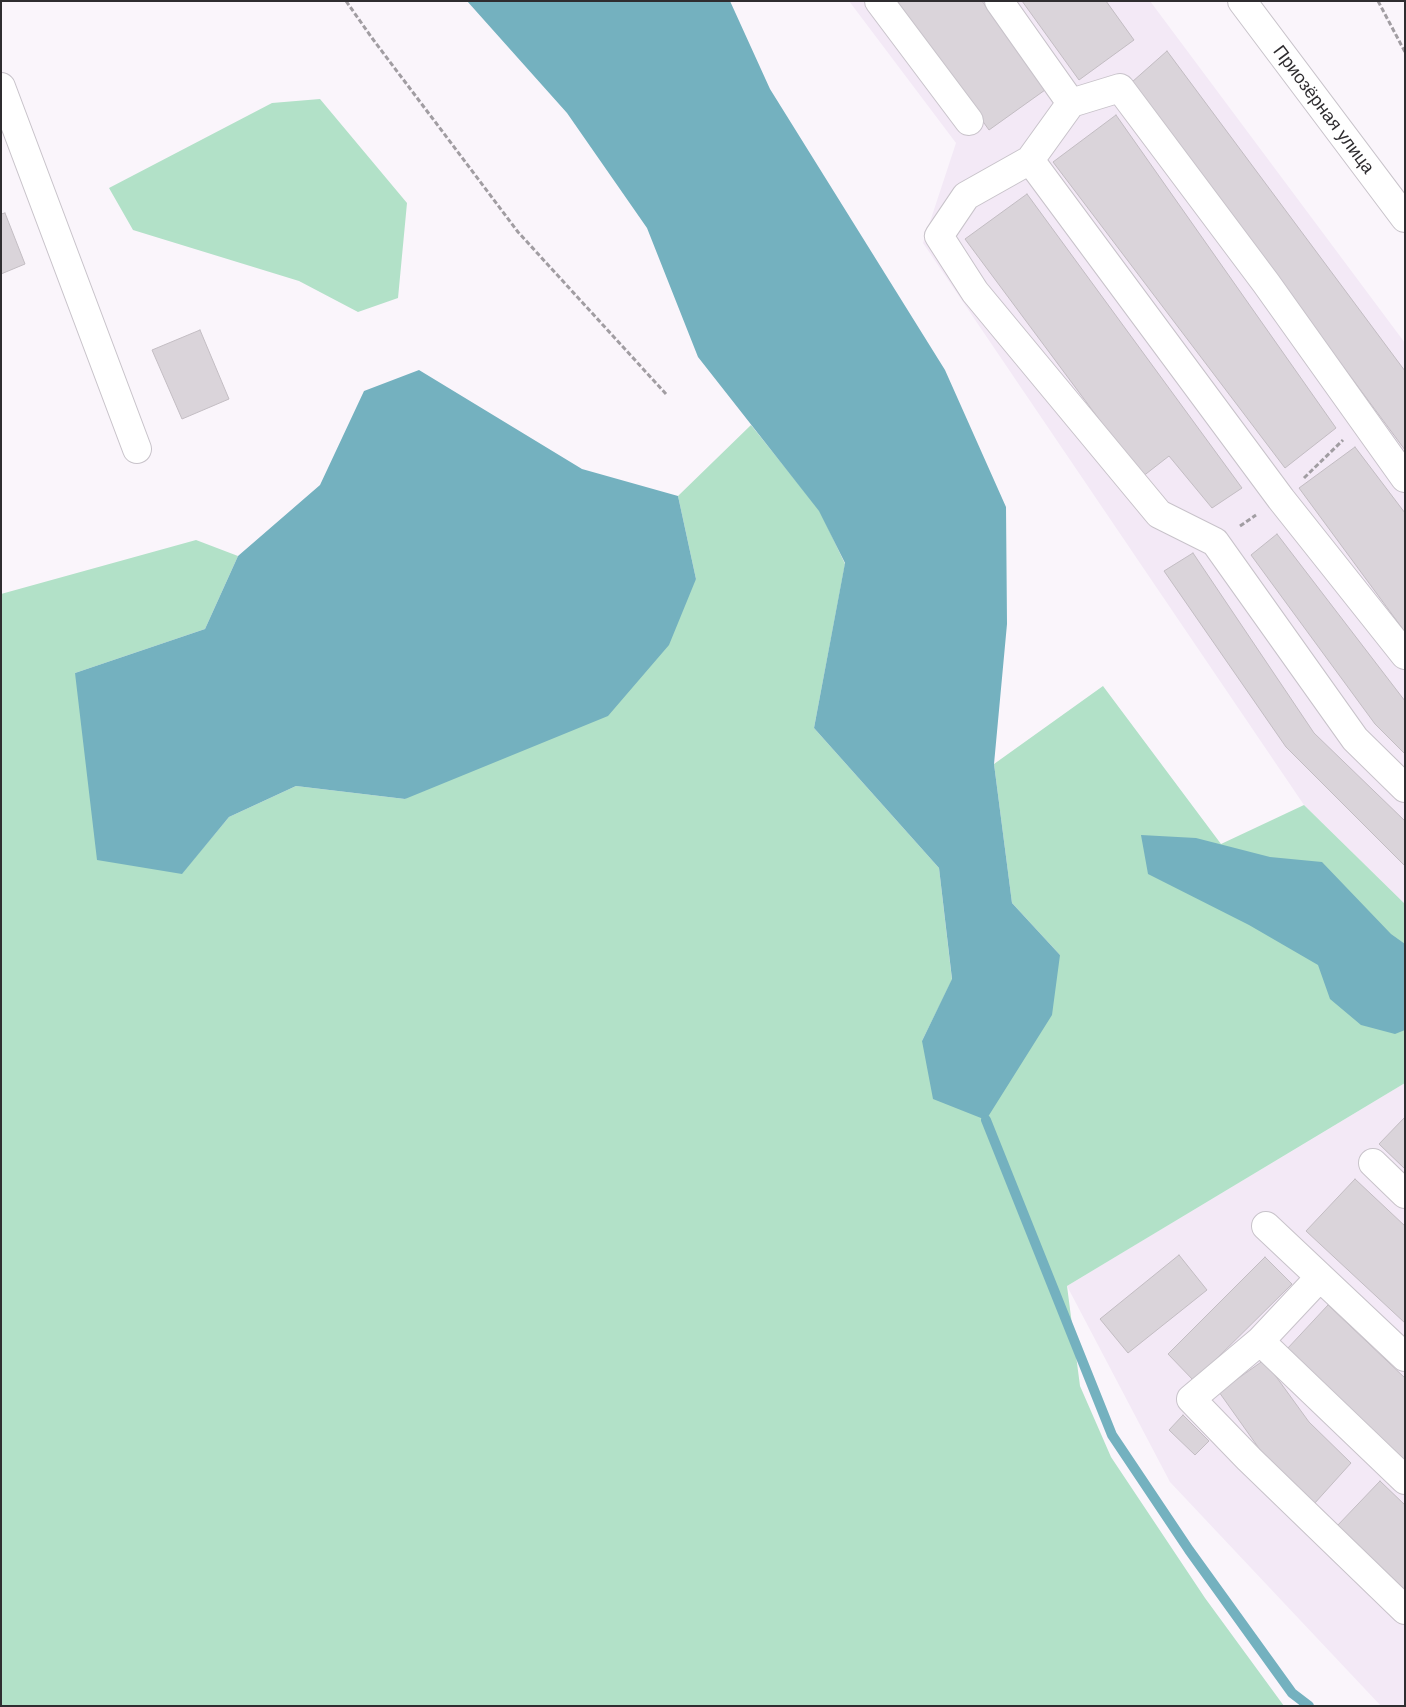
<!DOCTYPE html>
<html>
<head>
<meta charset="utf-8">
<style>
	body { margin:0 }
	#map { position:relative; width:1406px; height:1707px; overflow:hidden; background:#faf5fb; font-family:"Varela Round",sans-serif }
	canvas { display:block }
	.frame { position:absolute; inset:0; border:2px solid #2f2d30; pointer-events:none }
</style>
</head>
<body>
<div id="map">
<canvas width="1406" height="1707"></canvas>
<div class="frame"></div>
</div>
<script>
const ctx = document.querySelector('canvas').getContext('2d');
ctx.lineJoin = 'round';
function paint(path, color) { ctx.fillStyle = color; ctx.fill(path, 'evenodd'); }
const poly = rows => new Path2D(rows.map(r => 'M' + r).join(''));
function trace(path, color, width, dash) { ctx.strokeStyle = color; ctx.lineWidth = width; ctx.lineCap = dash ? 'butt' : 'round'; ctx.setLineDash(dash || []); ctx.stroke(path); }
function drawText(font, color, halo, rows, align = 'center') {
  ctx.font = font + ' "Varela Round",sans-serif'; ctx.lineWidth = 5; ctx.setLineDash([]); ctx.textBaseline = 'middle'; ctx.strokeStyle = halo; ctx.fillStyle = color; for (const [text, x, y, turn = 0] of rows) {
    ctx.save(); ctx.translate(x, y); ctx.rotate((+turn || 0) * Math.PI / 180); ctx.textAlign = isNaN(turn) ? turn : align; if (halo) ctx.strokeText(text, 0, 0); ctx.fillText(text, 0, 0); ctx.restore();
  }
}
const built = poly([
	[849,1,1150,1,1405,343,1405,904,1304,805,923,243,956,143],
	[1405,1083,1405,1706,1381,1706,1170,1482,1067,1286]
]);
const green = poly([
	[320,99,407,203,398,298,358,312,299,281,133,230,109,188,272,103],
	[751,425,820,511,845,564,814,728,939,868,952,980,922,1041,1060,955,1012,903,994,764,1103,686,1221,844,1304,805,1405,904,1405,1083,1067,1286,1080,1386,1111,1457,1205,1598,1284,1706,1,1706,1,594,196,540,238,556,205,629,75,673,182,873,229,817,296,786,405,799,696,579,678,496]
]);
const water = poly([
	[467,1,730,1,770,89,945,370,1006,507,1007,624,994,764,1012,903,1060,955,1052,1015,986,1120,933,1099,922,1041,952,979,939,868,814,728,845,563,819,511,698,357,647,228,567,113],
	[419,370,582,469,678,496,696,579,669,645,608,716,405,799,296,786,229,817,182,874,97,860,75,673,205,629,238,556,320,485,364,391],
	[1141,835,1196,838,1270,857,1322,862,1391,934,1405,944,1405,1030,1395,1034,1361,1025,1330,999,1318,965,1249,925,1148,874]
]);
const stream = poly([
	[986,1120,1112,1435,1189,1550,1292,1693,1309,1706]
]);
const building = poly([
	[897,1,982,1,1045,90,989,130,897,1],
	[1022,1,1106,1,1134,40,1079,80,1022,1],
	[1167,51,1405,371,1405,450,1132,82,1167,51],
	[1116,115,1336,428,1285,468,1053,162,1116,115],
	[1027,194,1242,488,1212,508,1169,456,1142,477,965,239,1027,194],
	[5,213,25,264,1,274,1,214,5,213],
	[200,330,229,399,182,419,152,350,200,330],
	[1355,447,1405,513,1405,632,1299,488,1355,447],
	[1277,534,1405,701,1405,754,1375,724,1251,555,1277,534],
	[1193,553,1314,733,1405,821,1405,866,1286,747,1164,571,1193,553],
	[1405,1117,1405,1169,1379,1144,1405,1117],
	[1355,1179,1405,1226,1405,1323,1306,1231,1355,1179],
	[1179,1255,1207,1290,1128,1353,1100,1319,1179,1255],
	[1265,1257,1292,1284,1194,1381,1168,1354,1265,1257],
	[1328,1305,1405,1378,1405,1461,1287,1349,1328,1305],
	[1264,1360,1309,1422,1351,1463,1314,1504,1263,1454,1219,1392,1264,1360],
	[1183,1415,1209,1441,1195,1455,1169,1430,1183,1415],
	[1380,1481,1405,1505,1405,1590,1337,1526,1380,1481]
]);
const path = poly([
	[346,1,372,38,518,232,666,394],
	[1378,1,1405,52],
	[1304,478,1343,440],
	[1240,526,1256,515]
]);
const minor = poly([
	[879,1,969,121],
	[999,1,1071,103,1030,160,966,196,939,236,975,292,1159,514,1215,542,1355,739,1405,788],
	[1242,1,1405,218],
	[1,87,137,449],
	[1071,103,1120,88,1266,283,1405,478],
	[1030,160,1281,499,1405,655],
	[1373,1163,1405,1194],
	[1266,1226,1405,1357],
	[1320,1277,1260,1341,1405,1480],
	[1260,1341,1191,1399,1249,1459,1405,1610]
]);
const streetNames = [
	["Приозёрная улица",1323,110,53]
];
paint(built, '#f3e9f6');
paint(green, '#b2e1c8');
paint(water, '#74b1bf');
trace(stream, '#74b1bf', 10);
paint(building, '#dad4da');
trace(building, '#c3bdc3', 1);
trace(minor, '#c8c3ca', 30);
trace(path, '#a19da2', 3, [5, 2.5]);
trace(minor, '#fff', 28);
drawText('18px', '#2f2d30', '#fff', streetNames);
</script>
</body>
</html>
